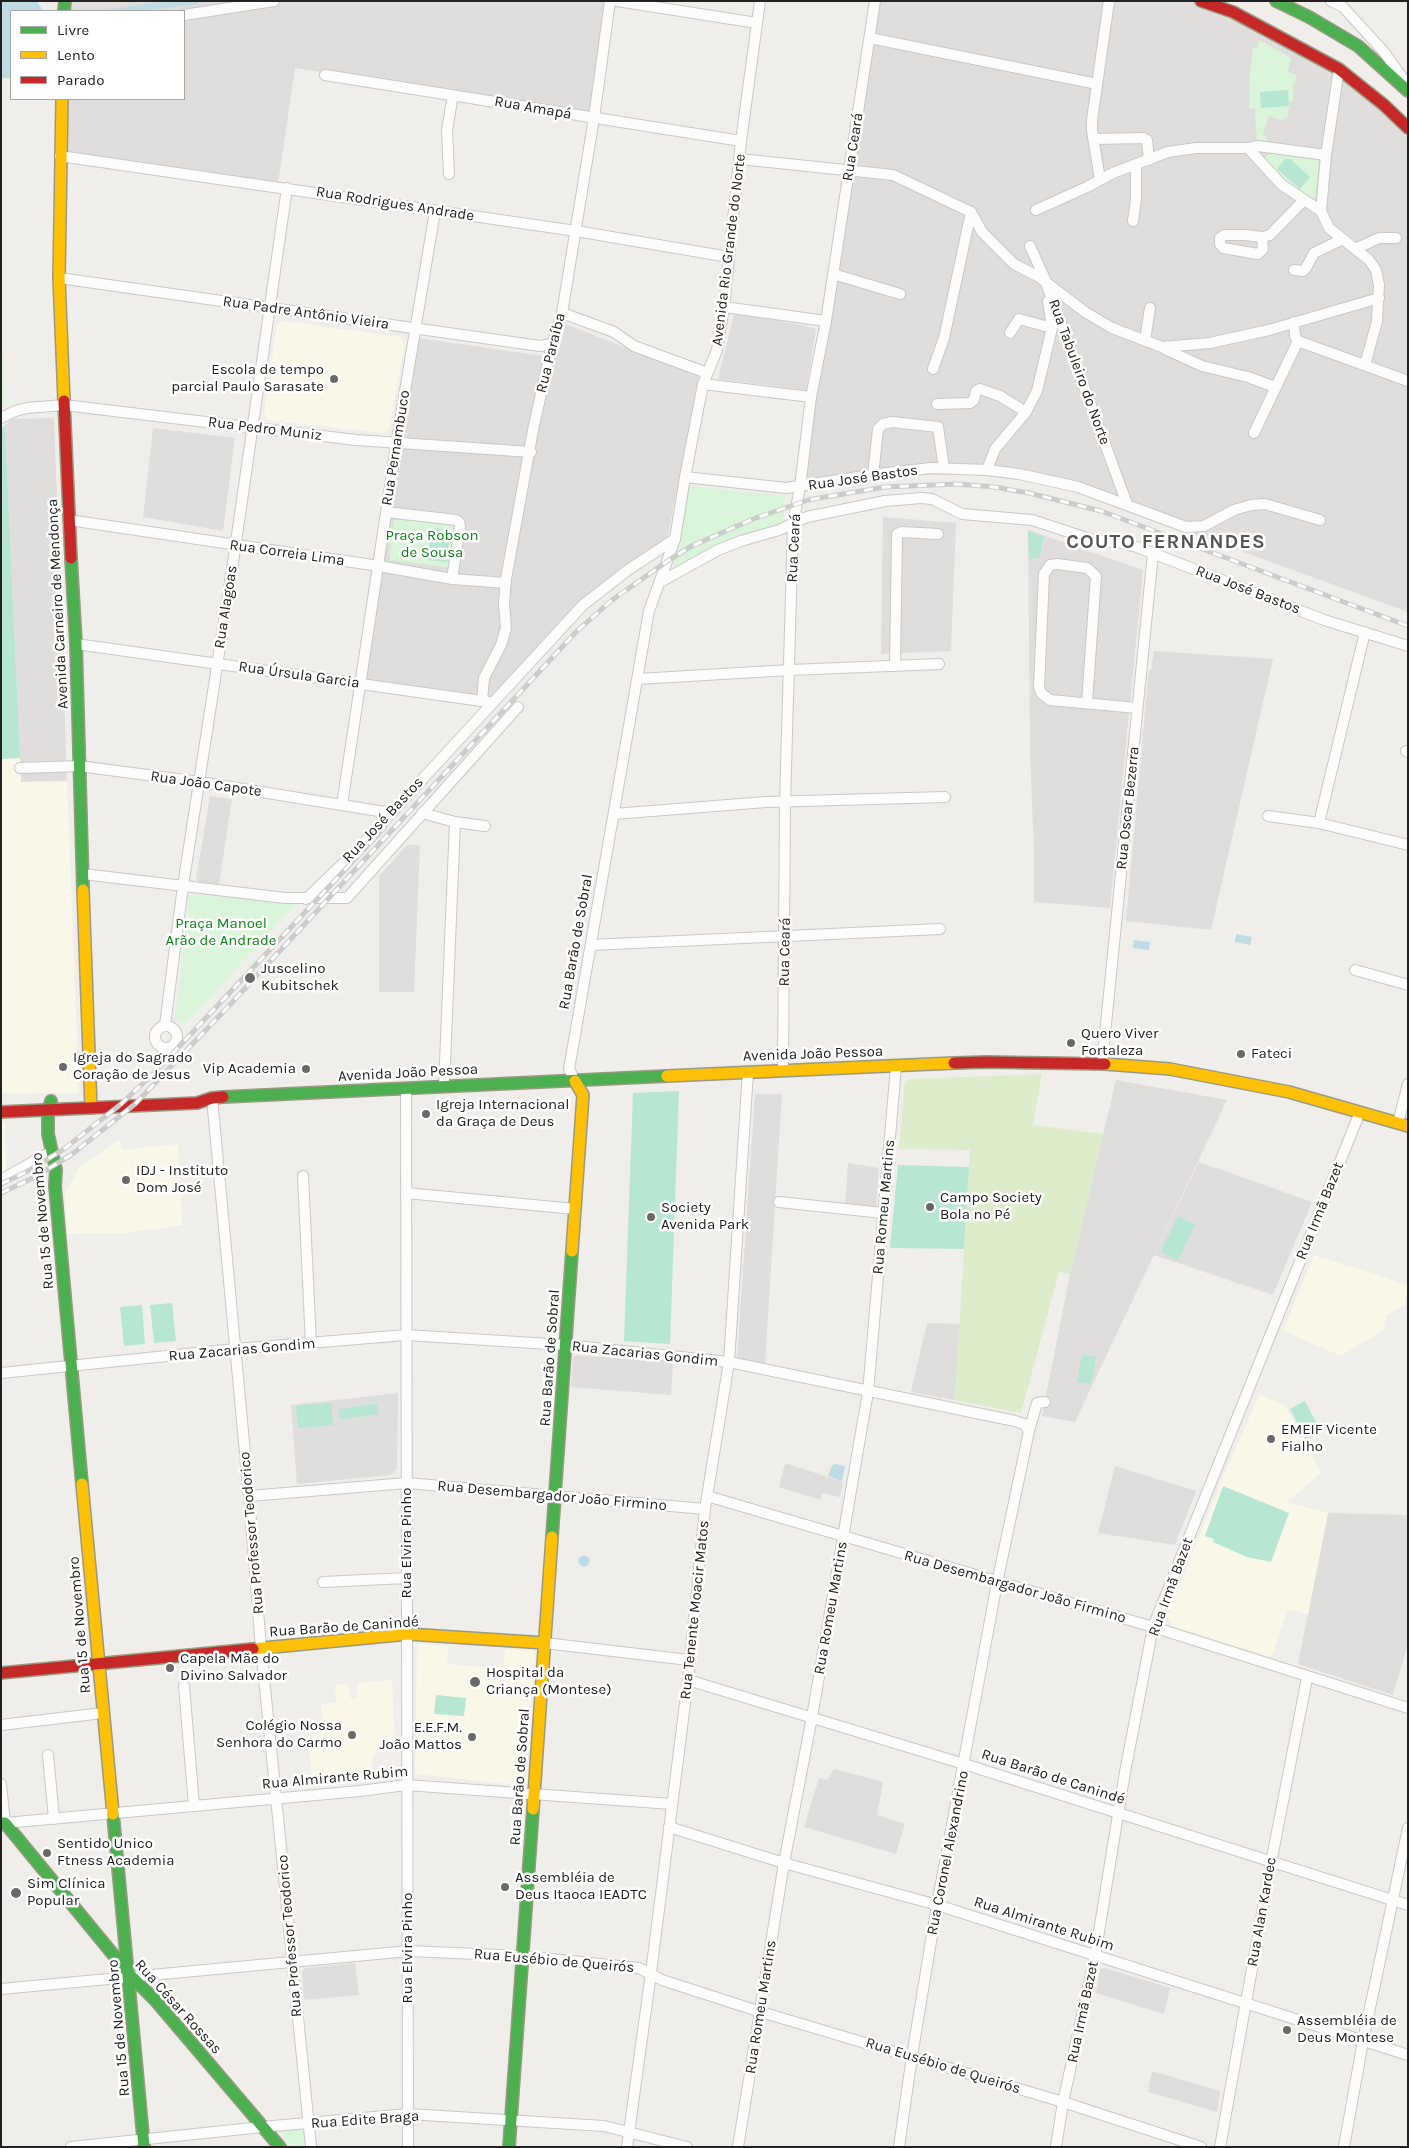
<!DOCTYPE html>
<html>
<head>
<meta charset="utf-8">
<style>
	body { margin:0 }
	#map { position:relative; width:1409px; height:2148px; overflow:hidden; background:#f0eeeb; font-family:Karla,sans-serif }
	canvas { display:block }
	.frame { position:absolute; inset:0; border:2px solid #222; pointer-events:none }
	.legend { position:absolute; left:10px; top:10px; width:175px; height:90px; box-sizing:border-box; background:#fff; border:1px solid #a7a7a7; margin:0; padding:6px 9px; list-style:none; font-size:15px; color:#222 }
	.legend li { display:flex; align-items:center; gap:10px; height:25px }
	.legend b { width:25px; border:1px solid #a7a7a7 }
</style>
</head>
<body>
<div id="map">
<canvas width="1409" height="2148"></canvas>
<div class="frame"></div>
<ul class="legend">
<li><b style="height:6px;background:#4caf50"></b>Livre</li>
<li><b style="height:6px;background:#ffc107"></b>Lento</li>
<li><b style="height:6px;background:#c62828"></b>Parado</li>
</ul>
</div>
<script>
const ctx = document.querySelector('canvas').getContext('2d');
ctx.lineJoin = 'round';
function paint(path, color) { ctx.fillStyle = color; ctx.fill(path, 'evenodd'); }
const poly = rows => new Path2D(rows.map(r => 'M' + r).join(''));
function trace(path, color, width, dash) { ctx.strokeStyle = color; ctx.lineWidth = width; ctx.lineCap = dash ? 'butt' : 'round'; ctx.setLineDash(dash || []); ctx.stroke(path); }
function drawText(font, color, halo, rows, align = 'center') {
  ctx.font = font + ' Karla,sans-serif'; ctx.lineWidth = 5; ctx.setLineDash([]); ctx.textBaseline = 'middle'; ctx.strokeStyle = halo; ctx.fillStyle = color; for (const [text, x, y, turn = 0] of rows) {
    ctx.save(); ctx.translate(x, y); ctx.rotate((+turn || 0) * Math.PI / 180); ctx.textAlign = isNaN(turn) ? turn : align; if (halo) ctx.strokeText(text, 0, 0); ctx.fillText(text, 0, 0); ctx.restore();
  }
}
const residential = poly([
	[64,1,608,1,594,114,295,68,278,184,57,150,60,99,184,99,184,11,64,11],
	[873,1,1206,1,1263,24,1408,126,1408,612,1076,491,1026,480,960,474,879,477,801,493],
	[737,312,815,328,816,330,806,390,718,379,734,315],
	[565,324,699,376,665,551,599,598,560,634,491,708,435,691,358,679,418,338,543,356,561,344],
	[54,418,67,781,21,782,5,425,12,419],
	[153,428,235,438,223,531,143,517],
	[883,517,956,523,951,651,881,654],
	[1028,530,1143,570,1110,908,1034,902,1034,854,1030,752],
	[1154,651,1273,659,1211,930,1126,921,1148,678,1149,670,1151,670],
	[210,796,232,799,219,884,199,882,196,879],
	[407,845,420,845,414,992,379,992,379,876],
	[1116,1080,1227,1100,1075,1422,1042,1416,1070,1274],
	[755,1094,782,1094,765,1364,737,1359],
	[848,1163,879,1168,876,1208,845,1204],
	[927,1323,960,1324,955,1400,911,1392],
	[576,1355,673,1362,671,1395,571,1387,573,1357],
	[785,1463,843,1482,840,1497,822,1493,820,1500,779,1487],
	[1115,1466,1196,1491,1175,1545,1098,1533],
	[1328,1513,1408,1515,1408,1644,1393,1695,1298,1664],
	[834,1769,883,1782,877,1815,905,1824,896,1854,804,1827,819,1778,827,1780],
	[355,1963,359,1995,304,2000,302,1971,306,1968],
	[1105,1968,1170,1988,1164,2014,1096,1993,1100,1969],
	[1152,2071,1220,2091,1217,2112,1148,2092]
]);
const education = poly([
	[284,321,400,337,405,344,389,429,384,433,268,420,264,414,277,325],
	[20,758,21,782,67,781,79,1093,1,1093,1,759],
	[1,1121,5,1122,7,1171,1,1174],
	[119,1139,122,1150,178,1144,182,1225,126,1233,67,1234,65,1192,80,1167],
	[1314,1255,1408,1285,1405,1305,1387,1315,1383,1330,1341,1356,1283,1331],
	[1259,1395,1285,1405,1321,1473,1287,1502,1328,1513,1308,1615,1288,1609,1272,1657,1172,1626,1167,1617,1221,1482],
	[417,1644,448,1646,447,1664,503,1669,505,1649,535,1651,524,1786,415,1774],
	[392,1680,395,1743,374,1754,368,1782,312,1786,308,1727,337,1725,337,1720,323,1722,321,1704,336,1703,335,1685,348,1684,350,1698,356,1699,357,1683]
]);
const religious = poly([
	[1199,1162,1312,1202,1273,1295,1154,1255],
	[398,1393,397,1468,391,1475,297,1484,291,1405]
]);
const grass = poly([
	[1042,1074,1033,1125,1103,1134,1070,1274,1059,1272,1021,1413,955,1400,970,1150,899,1149,905,1083,909,1079]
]);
const park = poly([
	[1259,40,1291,58,1288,72,1297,75,1295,83,1293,83,1293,101,1290,101,1287,119,1284,118,1284,121,1269,116,1263,135,1267,137,1266,142,1257,141,1255,116,1256,109,1249,108,1250,71,1253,48,1257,48],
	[1275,153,1311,157,1319,162,1315,200,1313,201,1283,182,1266,161,1266,156],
	[1,350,4,361,5,404,1,406],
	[689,486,785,496,783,523,704,552,673,568],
	[397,519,454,525,451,568,391,560,389,556,394,521],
	[190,895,298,901,185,1025,175,1019],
	[307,2129,309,2147,293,2147,280,2131]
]);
const pitch = poly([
	[1288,90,1289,106,1261,108,1260,92],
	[1285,159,1290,159,1310,177,1300,189,1277,169],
	[5,425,20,758,1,759,1,430],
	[431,528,450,530,447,562,428,560],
	[1028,531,1044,536,1039,558,1029,559],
	[679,1091,670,1344,624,1341,633,1093],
	[898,1165,969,1167,964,1249,890,1248],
	[1178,1216,1195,1225,1178,1260,1161,1252],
	[172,1303,176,1341,154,1343,150,1305],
	[142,1305,145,1344,124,1346,120,1307],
	[1082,1355,1096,1357,1091,1384,1077,1382],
	[1305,1401,1321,1432,1306,1440,1290,1409],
	[331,1403,333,1425,298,1428,296,1406],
	[377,1404,378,1414,340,1419,339,1409],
	[1223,1486,1289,1513,1271,1562,1247,1557,1213,1542,1214,1539,1205,1536],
	[436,1695,466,1698,464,1716,434,1714]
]);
const water = poly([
	[1,1,37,1,43,11,11,11,11,78,1,78],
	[164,1,199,1,199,4,138,11,102,11],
	[1236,934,1252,937,1250,945,1235,942],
	[1134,940,1150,942,1149,950,1133,948],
	[835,1464,845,1466,842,1481,828,1476,832,1466],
	'578.5 1561a5.5 5.5 0 1 1 11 0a5.5 5.5 0 1 1-11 0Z'
]);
const street = poly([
	[617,1,757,23],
	[1331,1,1343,7,1384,52,1407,84],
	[184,15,274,1],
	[870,38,1097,84],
	[325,75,741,141],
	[1094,139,1143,138,1147,140,1149,160],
	[1248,148,1282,185,1321,211,1329,228,1369,260,1376,270,1379,285,1377,321,1365,365],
	[60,156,576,231,729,257],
	[740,159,893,175,971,212,982,232,1014,264,1039,277,1085,312,1112,328,1162,347,1210,343,1269,330,1379,298],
	[449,174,447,130,453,95],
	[1100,179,1092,131,1092,120,1109,1],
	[1036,210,1087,187,1113,173,1168,152,1196,148,1248,148,1258,146,1326,155],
	[1321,211,1326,155,1339,69],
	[1133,221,1136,199,1136,164],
	[1262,237,1263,249,1258,254,1223,248,1220,244,1220,238,1224,235,1245,235,1262,237,1270,235,1303,201],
	[1030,246,1044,277,1127,504],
	[1355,249,1379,238,1396,238],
	[1294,270,1303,271,1306,268,1314,253,1343,239],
	[833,274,900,294],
	[59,278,540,346,552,344],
	[724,307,826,321],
	[562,313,614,332,634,346,707,373],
	[1294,322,1295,336,1298,341,1408,381],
	[1010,333,1019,319,1052,328],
	[1145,340,1150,308],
	[1165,349,1202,366,1248,377,1275,387],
	[933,369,944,338,971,212],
	[703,384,811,397],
	[937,404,970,403,974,400,976,391,980,389,1000,396,1026,412],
	[1,418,15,411,27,408,64,405,356,440,531,452],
	[1254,433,1298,341],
	[987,470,995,449,1026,412,1037,391,1052,328,1048,301],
	[873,475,878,429,883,424,892,422,938,427,944,468],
	[685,477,786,488,878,474,931,468,987,470,1019,474,1078,487,1186,527,1204,526,1234,510,1251,505,1265,504,1320,520],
	[386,512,456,520,459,522,460,526,452,579],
	[69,520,379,566,452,579,506,583],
	[660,582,718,550,741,541,779,530,807,517,885,501,921,498,932,499,962,514,1032,520,1096,541,1117,542,1137,547,1324,620,1408,646],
	[76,644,489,702],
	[895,666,897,534,901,532,938,534],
	[638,679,790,670,939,664],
	[482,701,484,678,501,645,506,628,504,603,506,579,533,430,552,344,562,313,594,118,610,1],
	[1087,702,1096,576,1087,568,1057,564,1050,565,1044,574,1039,687,1041,693,1050,700,1137,708],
	[1406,751,1408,752],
	[20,768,79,766,200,782,391,813],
	[342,805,398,433,435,211],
	[422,813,455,822,485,826],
	[614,814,766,802,945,797],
	[1268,816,1319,823,1408,845],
	[1319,823,1365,632],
	[83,874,285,898,347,898,518,707],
	[306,899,360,847,583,605,628,570,675,539],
	[591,945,940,929],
	[1355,970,1408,985],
	[165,1025,183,886,234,556,287,188],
	'155 1037a11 11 0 1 1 22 0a11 11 0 1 1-22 0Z',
	[1102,1064,1153,553],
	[783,1070,785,803,793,524,800,487,811,397,826,321,875,1],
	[575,1081,569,1069,649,611,675,539,685,477,703,384,717,350,724,307,741,141,760,1],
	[444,1086,455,822],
	[406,1088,408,2147],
	[212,1098,249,1496,261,1648,311,2147],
	[1398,1123,1408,1084],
	[303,1176,311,1344],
	[1,1180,52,1151],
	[406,1193,575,1209],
	[779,1202,883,1213],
	[1,1373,235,1349,406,1335,566,1345,729,1362,1015,1421,1024,1424,1029,1431,997,1583,937,1905,912,2056,899,2147],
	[1029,1431,1037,1403,1045,1402],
	[249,1496,407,1483,705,1509],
	[707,1496,1153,1627,1408,1708],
	[323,1582,407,1578],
	[545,1643,689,1660],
	[688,1680,964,1764,1408,1905],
	[184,1686,194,1806],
	[1,1725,103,1713],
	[48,1755,54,1819],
	[1,1784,5,1823,360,1791,406,1785,672,1804],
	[669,1827,784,1863,937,1905,1408,2055],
	[1,1989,409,1951,523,1956,639,1968,662,1980,761,2012,1063,2102,1201,2147],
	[71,2147,262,2127,408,2114,604,2126,687,2147],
	[627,2147,651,1973,688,1680,705,1509,729,1362,748,1072],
	[738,2147,784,1863,812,1717,868,1392,896,1067],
	[1056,2147,1063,2102,1095,1956,1125,1772,1153,1627,1360,1112],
	[1220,2147,1271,1863,1307,1678],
	[1344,2147,1363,2041,1408,1828]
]);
const fast = poly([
	[1276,1,1309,17,1358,46,1408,91],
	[64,11,65,1],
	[71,558,76,644,83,890],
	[223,1097,667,1076],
	[51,1101,48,1111,48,1134,56,1170,55,1186,82,1484],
	[552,1537,572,1251],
	[113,1814,144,2147],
	[1,1823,5,1823,130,1975,155,2000,280,2147],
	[509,2147,533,1809]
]);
const slow = poly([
	[62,99,59,278,64,401],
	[83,890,91,1108],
	[1105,1064,1170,1069,1289,1092,1408,1126],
	[667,1076,954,1063],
	[572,1251,583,1095,575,1081],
	[82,1484,113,1814],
	[253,1649,408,1634,545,1643],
	[533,1809,552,1537]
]);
const jam = poly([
	[1201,1,1233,12,1339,69,1384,105,1408,128],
	[64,401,71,558],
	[954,1063,986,1062,1105,1064],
	[1,1112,197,1103,212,1098,223,1097],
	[1,1673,253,1649]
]);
const rail = poly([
	[1,1184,28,1171,64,1149,121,1104,158,1069,385,827],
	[1,1193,33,1178,71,1155,135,1104,225,1010,576,632,612,600,672,558,692,546,753,519,808,500,885,487,957,484,994,487,1029,493,1101,511,1408,626]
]);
const markers = [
	[334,379,5,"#6a6968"],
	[250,978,6,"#6a6968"],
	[1071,1043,5,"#6a6968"],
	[1241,1054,5,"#6a6968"],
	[63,1067,5,"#6a6968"],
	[306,1069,5,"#6a6968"],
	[426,1114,5,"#6a6968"],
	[126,1180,5,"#6a6968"],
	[930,1207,5,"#6a6968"],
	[651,1217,5,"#6a6968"],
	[1271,1439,5,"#6a6968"],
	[170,1668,5,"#6a6968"],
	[475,1682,6,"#6a6968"],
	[352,1735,5,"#6a6968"],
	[472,1737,5,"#6a6968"],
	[47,1853,5,"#6a6968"],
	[505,1887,5,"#6a6968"],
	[16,1893,6,"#6a6968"],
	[1287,2030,5,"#6a6968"]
];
const streetNames = [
	["Rua Amapá",533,108,10],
	["Rua Ceará",853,147,-81],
	["Rua Rodrigues Andrade",395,204,9],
	["Avenida Rio Grande do Norte",729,250,-83],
	["Rua Padre Antônio Vieira",306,313,8],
	["Rua Paraíba",551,353,-76],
	["Rua Tabuleiro do Norte",1079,372,70],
	["Rua Pedro Muniz",265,429,7],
	["Rua Pernambuco",396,448,-81],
	["Rua José Bastos",863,478,-8],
	["Rua Ceará",794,548,-87],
	["Rua Correia Lima",287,553,8],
	["Rua José Bastos",1248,590,21],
	["Avenida Carneiro de Mendonça",58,604,-93],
	["Rua Alagoas",226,607,-81],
	["Rua Úrsula Garcia",299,675,8],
	["Rua João Capote",206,784,8],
	["Rua Oscar Bezerra",1128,808,-84],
	["Rua José Bastos",383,820,-47],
	["Rua Barão de Sobral",576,942,-80],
	["Rua Ceará",785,952,-89],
	["Avenida João Pessoa",813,1054,-2],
	["Avenida João Pessoa",408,1073,-3],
	["Rua Romeu Martins",884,1207,-85],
	["Rua Irmã Bazet",1320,1211,-68],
	["Rua 15 de Novembro",43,1221,-95],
	["Rua Zacarias Gondim",242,1350,-5],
	["Rua Zacarias Gondim",645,1354,6],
	["Rua Barão de Sobral",550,1358,-86],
	["Rua Desembargador João Firmino",552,1496,5],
	["Rua Professor Teodorico",252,1533,-95],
	["Rua Elvira Pinho",407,1543,-90],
	["Rua Desembargador João Firmino",1015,1587,16],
	["Rua Irmã Bazet",1171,1587,-70],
	["Rua Romeu Martins",831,1608,-80],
	["Rua Tenente Moacir Matos",695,1610,-84],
	["Rua 15 de Novembro",80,1625,-95],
	["Rua Barão de Canindé",344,1627,-4],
	["Rua Barão de Sobral",520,1777,-86],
	["Rua Barão de Canindé",1053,1777,18],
	["Rua Almirante Rubim",335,1778,-5],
	["Rua Coronel Alexandrino",948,1853,-79],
	["Rua Alan Kardec",1262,1912,-80],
	["Rua Almirante Rubim",1044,1924,18],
	["Rua Professor Teodorico",290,1936,-95],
	["Rua Elvira Pinho",408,1948,-90],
	["Rua Eusébio de Queirós",554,1961,5],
	["Rua César Rossas",178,2007,48],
	["Rua Romeu Martins",761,2007,-81],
	["Rua Irmã Bazet",1083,2012,-78],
	["Rua 15 de Novembro",119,2028,-95],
	["Rua Eusébio de Queirós",943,2066,17],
	["Rua Edite Braga",365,2120,-4]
];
const poiNames = [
	["Escola de tempo",324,370,"right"],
	["parcial Paulo Sarasate",324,387,"right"],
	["Juscelino",261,969],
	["Kubitschek",261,986],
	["Quero Viver",1081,1034],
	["Fortaleza",1081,1051],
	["Fateci",1251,1054],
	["Igreja do Sagrado",73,1058],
	["Coração de Jesus",73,1075],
	["Vip Academia",296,1069,"right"],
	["Igreja Internacional",436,1105],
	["da Graça de Deus",436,1122],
	["IDJ - Instituto",136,1171],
	["Dom José",136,1188],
	["Campo Society",940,1198],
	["Bola no Pé",940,1215],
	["Society",661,1208],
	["Avenida Park",661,1225],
	["EMEIF Vicente",1281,1430],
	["Fialho",1281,1447],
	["Capela Mãe do",180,1659],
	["Divino Salvador",180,1676],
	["Hospital da",486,1673],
	["Criança (Montese)",486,1690],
	["Colégio Nossa",342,1726,"right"],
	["Senhora do Carmo",342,1743,"right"],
	["E.E.F.M.",462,1728,"right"],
	["João Mattos",462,1745,"right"],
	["Sentido Unico",57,1844],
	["Ftness Academia",57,1861],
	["Assembléia de",515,1878],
	["Deus Itaoca IEADTC",515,1895],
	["Sim Clínica",27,1884],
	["Popular",27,1901],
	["Assembléia de",1297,2021],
	["Deus Montese",1297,2038]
];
const parkNames = [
	["Praça Robson",432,536],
	["de Sousa",432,553],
	["Praça Manoel",221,924],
	["Arão de Andrade",221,941]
];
const districtNames = [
	["COUTO FERNANDES",1166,542]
];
paint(residential, '#dfdedc');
paint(education, '#f8f7e8');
paint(religious, '#dededc');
paint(grass, '#ddeccb');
paint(park, '#daf5da');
paint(pitch, '#b7e6d2');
paint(water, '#bfdbe3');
trace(street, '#c9c8c7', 12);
trace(fast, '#999a82', 14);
trace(slow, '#999a82', 14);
trace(jam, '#999a82', 14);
trace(street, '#fdfcfc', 10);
trace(fast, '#4caf50', 11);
trace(slow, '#ffc107', 11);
trace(jam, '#c62828', 11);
trace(rail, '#ccc', 5);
trace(rail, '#fff', 3, [9]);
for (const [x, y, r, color] of markers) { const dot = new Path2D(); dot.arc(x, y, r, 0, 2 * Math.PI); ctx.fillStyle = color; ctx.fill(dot); trace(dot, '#fff', 2); }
drawText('15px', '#222', '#fff', streetNames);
drawText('15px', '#222', '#fff', poiNames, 'left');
drawText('15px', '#0c8416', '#fff', parkNames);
ctx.letterSpacing = '1px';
drawText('bold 20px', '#555', '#fff', districtNames);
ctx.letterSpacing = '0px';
</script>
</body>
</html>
